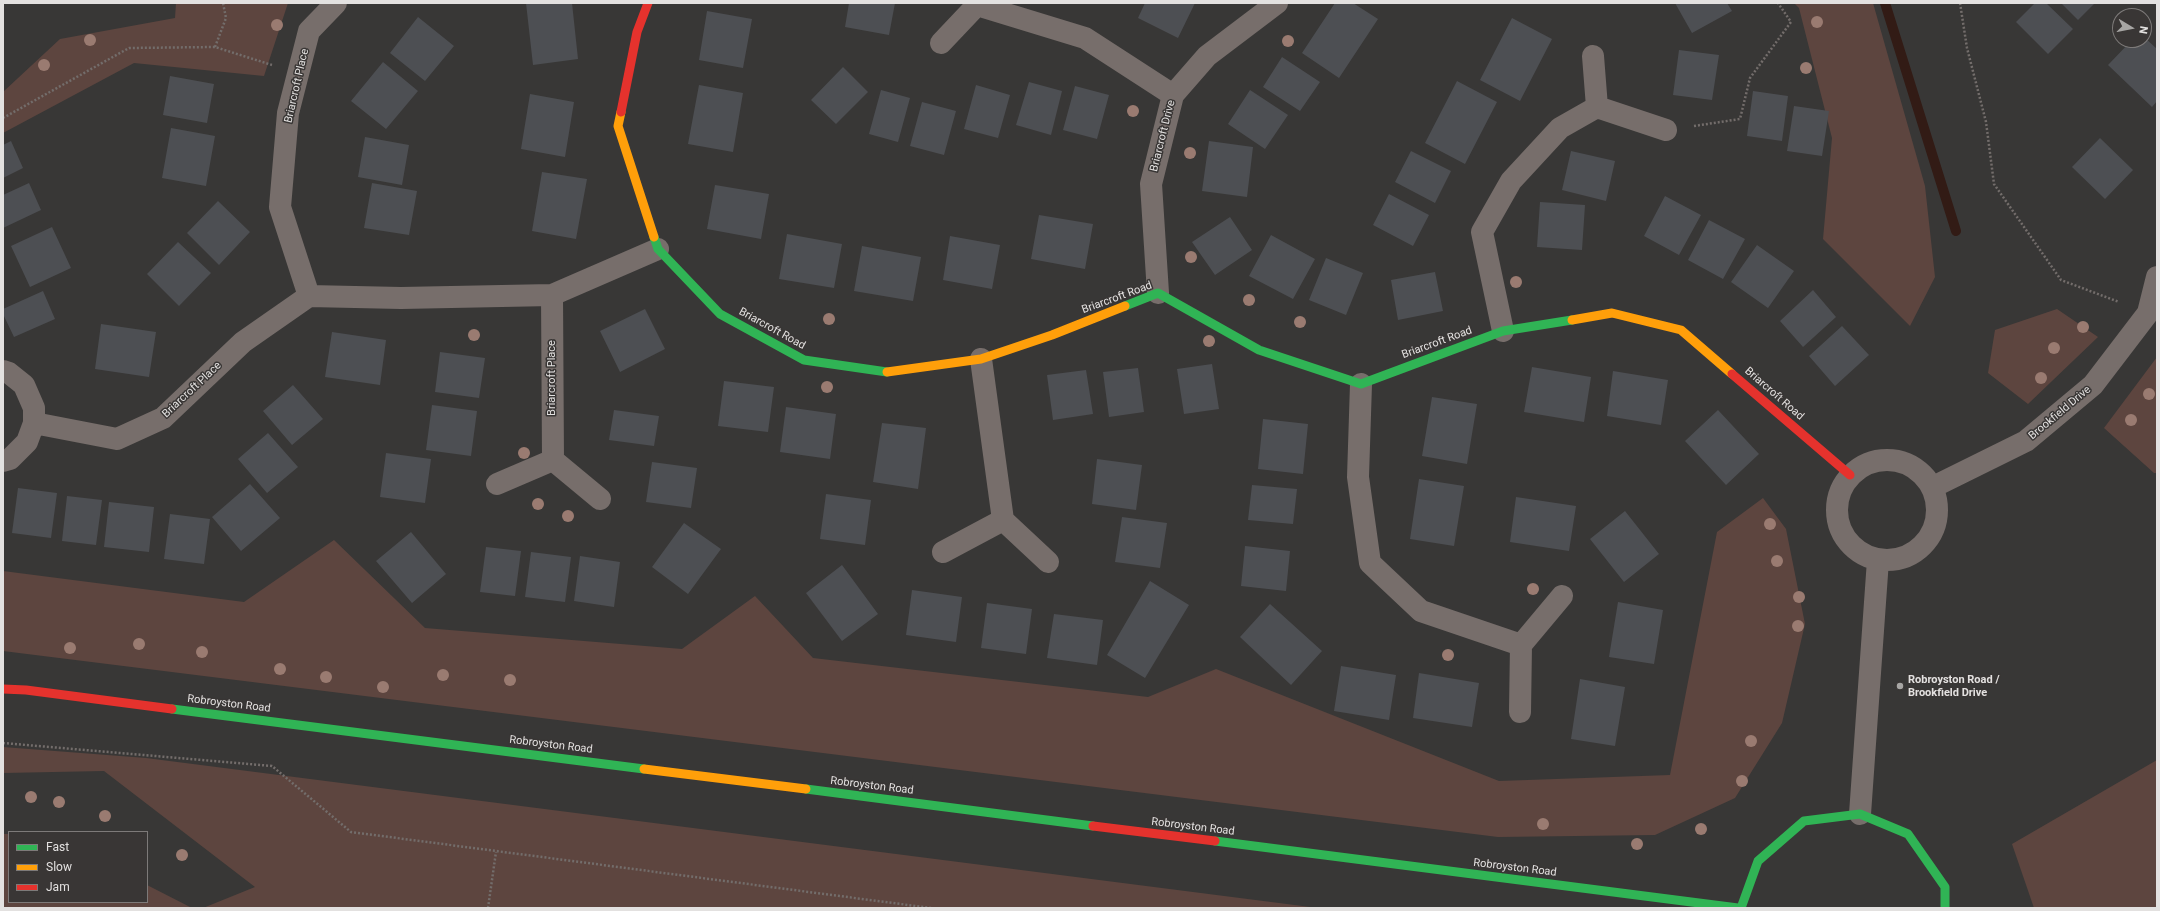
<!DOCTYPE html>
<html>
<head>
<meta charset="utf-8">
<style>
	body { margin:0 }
	#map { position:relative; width:2160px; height:911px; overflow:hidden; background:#383736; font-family:Roboto,sans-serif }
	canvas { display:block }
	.frame { position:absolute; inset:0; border:4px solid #e3e1e0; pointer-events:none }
	.legend { position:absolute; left:8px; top:831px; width:140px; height:72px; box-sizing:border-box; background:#393635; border:1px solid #7d7a79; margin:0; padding:5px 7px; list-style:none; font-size:12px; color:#e3e1e0 }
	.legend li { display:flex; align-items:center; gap:8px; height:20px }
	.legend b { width:20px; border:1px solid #7d7a79 }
	.north { position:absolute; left:2112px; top:8px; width:40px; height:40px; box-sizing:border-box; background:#393635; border:1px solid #7d7a79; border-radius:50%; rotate:100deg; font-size:11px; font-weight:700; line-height:16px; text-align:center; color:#e3e1e0 }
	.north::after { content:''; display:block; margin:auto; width:14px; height:18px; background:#a7a6a4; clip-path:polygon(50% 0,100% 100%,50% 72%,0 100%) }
</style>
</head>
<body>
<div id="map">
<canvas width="2160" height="911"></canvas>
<div class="frame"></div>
<ul class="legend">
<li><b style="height:5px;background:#30b455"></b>Fast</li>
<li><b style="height:5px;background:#ff9f0a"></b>Slow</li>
<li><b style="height:5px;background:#e5322d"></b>Jam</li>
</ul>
<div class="north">N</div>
</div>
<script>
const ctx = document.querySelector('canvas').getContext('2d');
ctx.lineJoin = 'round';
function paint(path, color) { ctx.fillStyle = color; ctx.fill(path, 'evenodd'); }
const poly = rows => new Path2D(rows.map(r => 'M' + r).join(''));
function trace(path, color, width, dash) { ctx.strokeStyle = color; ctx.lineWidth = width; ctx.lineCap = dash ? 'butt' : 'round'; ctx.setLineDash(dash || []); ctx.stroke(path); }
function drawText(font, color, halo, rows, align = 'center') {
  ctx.font = font + ' Roboto,sans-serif'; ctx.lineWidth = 3; ctx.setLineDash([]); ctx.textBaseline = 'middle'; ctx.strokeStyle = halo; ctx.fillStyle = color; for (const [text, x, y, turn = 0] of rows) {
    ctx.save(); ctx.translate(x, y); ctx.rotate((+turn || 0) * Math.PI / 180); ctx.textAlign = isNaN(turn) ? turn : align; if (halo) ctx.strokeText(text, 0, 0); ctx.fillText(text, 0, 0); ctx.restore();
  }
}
const green = poly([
	[176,3,288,3,264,76,134,63,3,133,3,92,60,39,175,18],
	[1794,3,1873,3,1925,186,1935,277,1910,326,1823,239,1832,138,1799,8],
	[2057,309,2098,337,2028,404,1988,373,1995,330],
	[2157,357,2157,473,2154,473,2104,428],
	[1763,498,1786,529,1805,624,1782,723,1735,798,1655,835,1498,837,3,651,3,571,244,602,334,540,425,628,682,649,755,596,813,658,1148,697,1216,669,1499,781,1670,775,1717,532],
	[3,747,146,758,1318,908,203,908,255,887,104,771,3,773],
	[2157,760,2157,908,2034,908,2012,844],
	[3,834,9,834,9,902,147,902,147,885,192,908,3,908]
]);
const stream = poly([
	[1885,3,1956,231]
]);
const building = poly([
	[526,3,572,3,578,59,533,65],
	[849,3,895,3,889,35,845,27],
	[1145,3,1195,3,1178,38,1138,18],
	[1335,3,1353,3,1378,19,1339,78,1302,53],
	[1675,3,1727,3,1732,11,1692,33],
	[2035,3,2046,3,2073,29,2048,54,2016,22],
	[2061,3,2095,3,2078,20],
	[707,11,752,19,743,68,699,60],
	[418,17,454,46,425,81,390,53],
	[1512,18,1552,39,1520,101,1480,80],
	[2144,37,2157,49,2157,101,2152,107,2108,65,2132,40,2144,40],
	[1679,50,1719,55,1712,100,1673,95],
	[1282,57,1320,82,1300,111,1263,87],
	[383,62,418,91,386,129,351,101],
	[843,67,868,92,836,124,811,100],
	[170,76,214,84,207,123,163,115],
	[1457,81,1497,102,1465,164,1425,143],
	[1029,82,1062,91,1051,135,1016,125],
	[699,85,743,93,733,152,688,144],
	[976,85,1010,95,998,138,964,129],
	[1075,86,1109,95,1097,139,1063,130],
	[881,90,910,98,898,142,869,134],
	[1250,90,1288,115,1265,149,1228,124],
	[1753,91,1788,96,1782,141,1747,136],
	[530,94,574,102,565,157,521,149],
	[922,102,956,111,944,155,910,146],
	[1794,106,1829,111,1822,156,1787,151],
	[171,128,215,136,206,186,162,178],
	[365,137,409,145,402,185,358,177],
	[2100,138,2133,170,2105,199,2072,167],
	[11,141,23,168,3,178,3,145],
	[1209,141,1253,147,1247,197,1202,191],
	[1411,151,1451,171,1435,203,1395,182],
	[1571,151,1615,161,1606,201,1562,190],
	[542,172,587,179,576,239,532,231],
	[29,183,41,210,3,228,3,195],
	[372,183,417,191,409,235,364,228],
	[715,185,769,194,761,239,707,229],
	[1389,194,1429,215,1413,246,1373,225],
	[1665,196,1701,215,1679,255,1644,236],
	[218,201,250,232,219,265,187,233],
	[1540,202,1585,205,1582,250,1537,247],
	[1039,215,1093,224,1085,269,1031,259],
	[1230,217,1252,250,1215,275,1192,242],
	[1709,220,1745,239,1723,279,1688,260],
	[52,227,71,268,30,287,11,246],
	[787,234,842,244,834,288,779,279],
	[1271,235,1315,259,1293,299,1249,276],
	[950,236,1000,245,992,289,943,280],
	[178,242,211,273,179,306,147,274],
	[1757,245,1794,271,1768,308,1731,282],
	[862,246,921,257,913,301,854,291],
	[1326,258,1363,273,1346,315,1309,300],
	[1435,272,1443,311,1398,320,1391,280],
	[1813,290,1836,317,1803,347,1780,321],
	[43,291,55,319,14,337,3,314,3,309],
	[645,309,665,349,620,372,600,331],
	[101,324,156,332,149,377,95,369],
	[1842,326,1869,355,1835,386,1809,356],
	[332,332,386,340,380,385,325,377],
	[440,352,485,358,479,398,435,392],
	[1212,364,1219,409,1184,414,1177,369],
	[1532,367,1591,377,1584,422,1524,412],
	[1138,368,1144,412,1109,417,1103,372],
	[1086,370,1093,414,1053,420,1047,375],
	[1613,371,1668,380,1661,425,1607,416],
	[724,381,774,387,768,432,718,426],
	[293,385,323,419,292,445,263,411],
	[1432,397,1477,404,1467,464,1422,456],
	[432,405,477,411,471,456,426,450],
	[786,407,836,414,830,459,780,452],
	[614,410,659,416,654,446,609,440],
	[1718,410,1759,454,1726,485,1685,441],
	[1263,419,1308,424,1303,474,1258,469],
	[882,423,926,428,918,489,873,482],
	[268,433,298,467,267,493,238,459],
	[386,453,431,459,425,503,380,497],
	[1097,459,1142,465,1136,510,1092,504],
	[652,462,697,468,691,508,646,502],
	[1419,479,1464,486,1454,546,1410,539],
	[250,484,280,518,241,551,212,517],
	[1252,485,1297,489,1293,524,1248,520],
	[18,488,57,493,51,538,12,533],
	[826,494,871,500,865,545,820,539],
	[67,496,102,500,96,545,62,541],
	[1516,497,1576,506,1569,551,1510,542],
	[109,502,154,507,149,552,104,547],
	[1625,511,1659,554,1624,582,1590,539],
	[170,514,210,519,204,564,164,559],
	[1122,517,1167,523,1160,568,1115,562],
	[684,523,721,549,688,594,652,567],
	[411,532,446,574,412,603,376,561],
	[1245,546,1290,551,1286,591,1241,586],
	[486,547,521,551,515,596,480,592],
	[531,552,571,557,565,602,525,597],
	[580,556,620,562,614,607,574,601],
	[842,565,878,614,842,641,806,593],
	[1150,581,1189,605,1145,678,1107,655],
	[912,590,962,597,956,642,906,635],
	[1618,602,1663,610,1654,664,1609,657],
	[987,603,1032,609,1026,654,981,648],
	[1270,604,1322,651,1291,685,1240,637],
	[1054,614,1103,620,1097,665,1047,658],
	[1341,666,1396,675,1389,720,1334,711],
	[1419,673,1479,683,1472,727,1413,718],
	[1580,679,1625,687,1615,746,1571,739]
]);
const path = poly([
	[1960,3,1967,48,1986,122,1994,184,2061,280,2119,302],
	[215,47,226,18,223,3],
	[3,118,129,48,215,47,272,65],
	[1694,126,1740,119,1750,78,1791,22,1778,3],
	[3,743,272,766,351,832,931,908],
	[488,908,496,852]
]);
const street = poly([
	[977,5,1085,38,1173,95],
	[941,43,977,5,977,3],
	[1593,56,1597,107,1666,130],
	[1158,293,1151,184,1173,95,1207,56,1277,3],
	[552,295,553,460],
	[309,296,280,207,288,113,309,31,336,3],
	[1503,331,1482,232,1511,181,1560,128,1597,107],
	[981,359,1003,520],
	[3,371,9,373,24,385,34,408,34,423,27,442,10,459,3,461],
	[1361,384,1358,477,1370,563,1421,611,1521,645],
	[34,423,117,439,163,418,243,342,309,296,401,298,552,295,658,249],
	'1837 510a50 50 0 1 1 100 0a50 50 0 1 1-100 0Z',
	[497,484,553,460,600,499],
	[1933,487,2026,441,2093,385,2148,313,2157,277],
	[943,552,1003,520,1048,562],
	[1520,712,1521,645,1562,596],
	[1860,814,1878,560]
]);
const fast = poly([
	[654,237,658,249,720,314,804,360,887,372],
	[1125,306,1158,293,1259,350,1361,384,1503,331,1572,320],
	[172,709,644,769],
	[806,789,1093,826],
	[1215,841,1738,908],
	[1741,908,1758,861,1804,821,1860,814,1908,834,1945,887,1945,908]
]);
const slow = poly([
	[621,112,618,126,654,237],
	[1572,320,1612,313,1681,330,1732,374],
	[887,372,981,359,1052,335,1125,306],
	[644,769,806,789]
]);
const jam = poly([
	[621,112,637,32,648,3],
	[1732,374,1850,475],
	[3,689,26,690,172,709],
	[1093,826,1215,841]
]);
const trees = [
	[1817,22],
	[277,25],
	[90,40],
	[1288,41],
	[44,65],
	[1806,68],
	[1133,111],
	[1190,153],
	[1191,257],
	[1516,282],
	[1249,300],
	[829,319],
	[1300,322],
	[2083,327],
	[474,335],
	[1209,341],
	[2054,348],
	[2041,378],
	[827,387],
	[2149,394],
	[2131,420],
	[524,453],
	[538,504],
	[568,516],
	[1770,524],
	[1777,561],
	[1533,589],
	[1799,597],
	[1798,626],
	[139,644],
	[70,648],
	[202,652],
	[1448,655],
	[280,669],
	[443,675],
	[326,677],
	[510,680],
	[383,687],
	[1751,741],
	[1742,781],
	[31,797],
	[59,802],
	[105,816],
	[1543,824],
	[1701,829],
	[1637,844],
	[182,855]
];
const markers = [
	[1900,686,4,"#a7a6a4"]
];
const streetNames = [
	["Briarcroft Place",297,86,-77],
	["Briarcroft Drive",1163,136,-76],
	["Briarcroft Road",1117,298,-20],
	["Briarcroft Road",772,329,29],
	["Briarcroft Road",1437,343,-20],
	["Briarcroft Place",552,378,-90],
	["Briarcroft Place",192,390,-43],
	["Briarcroft Road",1774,394,41],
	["Brookfield Drive",2060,413,-40],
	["Robroyston Road",229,704,7],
	["Robroyston Road",551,745,7],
	["Robroyston Road",872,786,7],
	["Robroyston Road",1193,827,7],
	["Robroyston Road",1515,868,7]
];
const poiNames = [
	["Robroyston Road /",1908,680],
	["Brookfield Drive",1908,693]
];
paint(green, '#5d453f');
trace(stream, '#321b15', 10);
paint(building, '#4d4f53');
trace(path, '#736d6b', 2.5, [2, 2]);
trace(street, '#776e6b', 22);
trace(fast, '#30b455', 9);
trace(slow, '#ff9f0a', 9);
trace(jam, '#e5322d', 9);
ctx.fillStyle = '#9a7b71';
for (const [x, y] of trees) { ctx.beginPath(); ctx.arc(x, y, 6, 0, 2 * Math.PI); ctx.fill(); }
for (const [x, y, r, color] of markers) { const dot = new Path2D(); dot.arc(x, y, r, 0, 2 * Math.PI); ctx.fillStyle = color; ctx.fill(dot); trace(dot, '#393635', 1.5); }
drawText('11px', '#e3e1e0', '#393635', streetNames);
drawText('bold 11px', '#e3e1e0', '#393635', poiNames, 'left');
</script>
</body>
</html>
